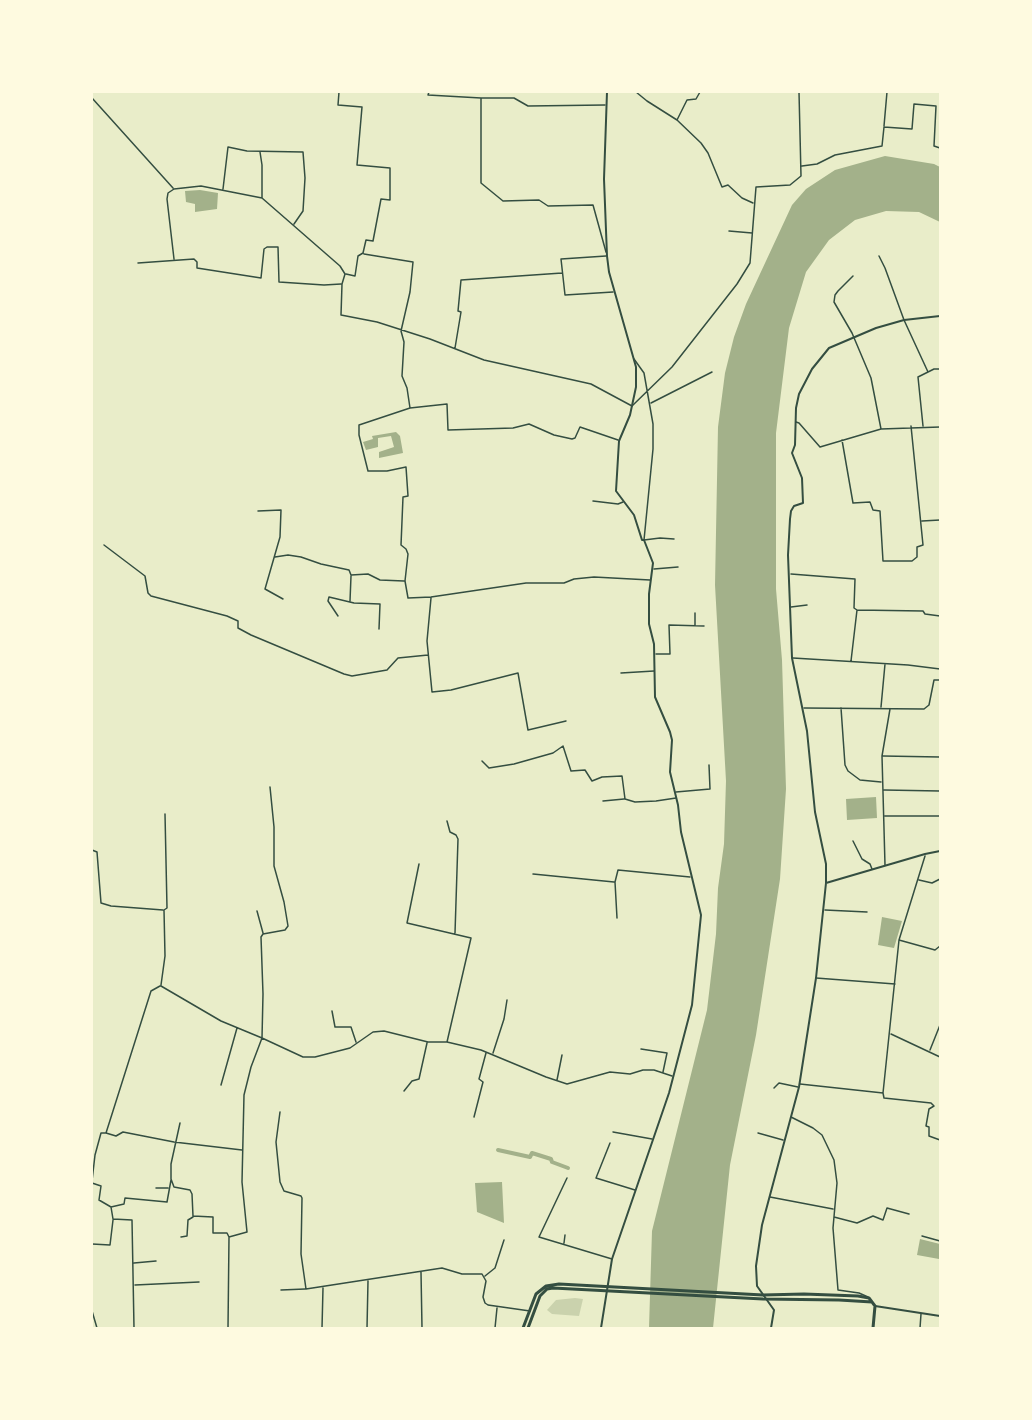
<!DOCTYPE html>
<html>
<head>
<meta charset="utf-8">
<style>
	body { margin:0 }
	#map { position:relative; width:1032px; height:1420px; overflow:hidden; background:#e9edc9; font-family:Cabin,sans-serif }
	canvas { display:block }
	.frame { position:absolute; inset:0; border:93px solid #fefae0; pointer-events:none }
</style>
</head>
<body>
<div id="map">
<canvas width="1032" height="1420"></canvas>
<div class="frame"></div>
</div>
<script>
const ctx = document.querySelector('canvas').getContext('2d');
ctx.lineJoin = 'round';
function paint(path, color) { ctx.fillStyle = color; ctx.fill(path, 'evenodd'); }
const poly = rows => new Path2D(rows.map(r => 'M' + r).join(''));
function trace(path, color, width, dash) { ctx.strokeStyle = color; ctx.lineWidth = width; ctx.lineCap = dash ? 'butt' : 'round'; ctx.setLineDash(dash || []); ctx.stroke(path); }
const green = poly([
	[575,1298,583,1299,579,1316,552,1314,547,1310,556,1300]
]);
const water = poly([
	[885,156,934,164,940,167,940,222,919,212,886,211,855,220,829,240,806,272,789,328,776,433,776,589,782,660,786,789,780,879,756,1035,730,1165,713,1328,649,1328,652,1231,707,1010,716,934,718,888,724,844,726,781,715,585,718,427,725,373,734,337,746,304,792,205,806,189,835,170],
	[200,190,218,193,217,209,195,212,195,204,186,202,185,191],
	[396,432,400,436,403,453,379,458,379,452,394,447,391,436,378,438,378,447,366,450,363,442,373,439,372,436],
	[876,797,877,818,847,820,846,799],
	[882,917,902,921,894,948,878,945],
	[502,1182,504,1223,477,1212,475,1183],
	[920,1239,940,1244,940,1257,939,1259,917,1255]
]);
const canal = poly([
	[498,1150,530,1157,532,1153,551,1159,552,1162,568,1168]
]);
const minor = poly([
	[339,92,338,105,362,107,357,165,390,168,390,200,381,199,373,241,366,240,363,253,358,256,355,276,346,274],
	[429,92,428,95,481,98,514,98,528,106,605,105],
	[636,92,647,101,677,120,701,143,708,153,722,187,728,185,742,198,753,203],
	[92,98,173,188],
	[481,98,481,183,503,201,539,200,548,206,593,205,606,252],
	[677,120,687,100,696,99,700,92],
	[884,126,887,92],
	[260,152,262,165,262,198],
	[802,166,817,164,835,155,882,146,884,127,912,129,914,104,936,106,934,146,940,148],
	[223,189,228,147,247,151,303,152,305,178,303,211,294,224],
	[729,231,752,233],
	[364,254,413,262,410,292,401,331,404,342,402,376,407,388,410,408],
	[606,256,561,259,565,295,613,292],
	[879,256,885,268,904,320,928,372],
	[174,259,167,199,168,193,174,189,201,186,262,198,340,266,345,274,342,284,341,315,377,322,430,339,484,360,591,384,632,406,672,367,737,284,750,263,756,187,790,185,801,176,799,92,784,92],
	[138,263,194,259,197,262,197,268,261,278,264,249,267,247,278,247,279,282,324,285,341,284],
	[853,276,838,291,835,295,834,302,852,333,871,378,881,429],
	[455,348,461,312,458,311,461,280,562,273],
	[634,359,644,373,653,424,653,449,644,540,660,538,674,539],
	[651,403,712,372],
	[796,422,799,423,820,447,881,429,940,427],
	[923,426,918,377,934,369,940,369],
	[618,440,580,427,575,438,572,439,554,435,529,424,513,428,448,430,447,404,410,408,359,425,359,435,368,471,387,471,406,467,408,496,403,497,401,545,406,549,408,554,405,581,408,598,431,597,526,583,564,583,574,579,594,577,650,580],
	[842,440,853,503,870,502,873,510,880,511,883,561,912,561,917,557,917,547,923,545,911,426],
	[593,501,618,504,623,502],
	[258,511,281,510,280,537,265,589,283,599],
	[922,521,940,520],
	[104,545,145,576,148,593,151,596,227,616,238,621,238,628,251,635,344,674,352,676,387,670,398,658,428,655],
	[275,557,288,555,301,557,321,564,349,570,351,575,368,574,380,580,404,581],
	[654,569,678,567],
	[791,574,855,579,854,608,857,610],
	[431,598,427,641,432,692,451,690,518,673,528,730,566,721],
	[350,601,351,576],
	[791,607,807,605],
	[695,613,695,625],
	[338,616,328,601,329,597,354,603,380,604,379,629],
	[656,654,670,654,669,625,704,626],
	[793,658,908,665,940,669],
	[851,661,857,610,923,611,925,614,940,616],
	[621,673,654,671],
	[881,707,885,664],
	[804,708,924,709,929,705,934,680,940,680],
	[841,708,845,765,848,771,860,780,881,782],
	[883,756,940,757],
	[482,761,489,768,514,764,553,753,563,746,571,771,585,770,592,781,602,777,622,776,625,799,635,802,656,801,676,798],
	[884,790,940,791],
	[676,792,710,789,709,765],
	[603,801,624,799],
	[885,816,940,816],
	[447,821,450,832,456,835,458,839,455,933],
	[853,841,862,859,870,864,872,869],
	[92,850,97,852,101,903,111,906,163,910],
	[419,864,407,923,471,938,447,1042],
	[885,865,882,756,890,709],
	[533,874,614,882],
	[919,880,932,883,940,879],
	[825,910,867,912],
	[257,911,263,933],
	[617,918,615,882,618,870,690,877],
	[899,940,935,950,940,946],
	[816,978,895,984],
	[161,985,165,956,164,910,167,908,165,814],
	[161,986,221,1021,262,1038,263,994,261,937,263,934,285,930,288,926,284,902,274,866,274,827,270,787],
	[332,1011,335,1027,351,1027,356,1042],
	[891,1034,940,1057],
	[641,1049,667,1053,663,1072],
	[930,1050,940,1025],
	[493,1053,504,1019,507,1000],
	[557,1080,562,1055],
	[800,1084,883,1093,884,1098,931,1103,934,1106,929,1109,926,1126,929,1127,929,1136,940,1140],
	[221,1085,237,1028],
	[774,1088,779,1083,798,1087],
	[404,1091,412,1081,419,1079,427,1043],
	[883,1093,899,940,925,856],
	[280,1112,276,1142,280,1182,284,1191,301,1196,302,1198,301,1254,306,1289,442,1268,462,1274,482,1274,486,1281,483,1297,485,1303,488,1305,530,1311],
	[474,1117,483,1082,479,1079,486,1053],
	[791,1117,813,1128,822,1135,834,1160,837,1183,833,1228,838,1290,859,1293,868,1297],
	[180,1123,171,1164,171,1179,174,1187,190,1190,192,1194,193,1216,213,1217,213,1233,227,1233,229,1237],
	[613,1132,652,1139],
	[106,1133,116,1136,123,1132,174,1142,242,1150],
	[758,1133,783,1140],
	[610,1143,596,1178,635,1190],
	[567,1178,539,1237,612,1259],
	[92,1181,95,1155,101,1133,106,1133,151,991,160,986],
	[92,1183,101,1186,99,1200,111,1207,113,1219,132,1220,134,1328],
	[156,1188,168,1188],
	[770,1197,833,1209],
	[111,1207,124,1204,125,1198,167,1202,171,1180],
	[834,1217,857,1223,873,1216,883,1220,887,1208,909,1214],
	[922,1236,940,1241],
	[181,1237,187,1236,188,1220,193,1217],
	[564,1243,565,1235],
	[92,1244,110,1245,113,1220],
	[134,1263,156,1261],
	[421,1272,422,1328],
	[485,1276,495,1268,504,1240],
	[135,1285,199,1282],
	[281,1290,305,1289],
	[92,1311,97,1328],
	[228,1328,229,1237,247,1232,242,1182,244,1095,251,1067,262,1038,303,1057,315,1057,350,1048,373,1032,384,1031,428,1042,447,1042,481,1050,546,1077,567,1084,610,1072,630,1074,643,1070,654,1070,672,1076],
	[322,1328,323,1288],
	[367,1328,368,1281],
	[495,1328,497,1308],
	[920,1328,921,1314]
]);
const tertiary = poly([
	[826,883,826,864,815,812,807,731,792,658,788,555,790,519,791,511,794,506,803,503,802,478,792,453,795,445,796,408,799,394,812,369,829,348,876,328,904,320,940,316],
	[875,1306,940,1316],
	[601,1328,612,1259,669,1093,692,1005,701,915,681,832,678,805,670,772,672,740,670,732,655,697,654,644,649,624,649,594,653,563,644,540,642,540,634,515,616,491,619,441,630,415,636,387,636,367,609,272,607,256,604,179,607,92],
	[771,1328,774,1310,757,1286,756,1266,762,1225,799,1087,816,978,826,883,925,854,940,851]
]);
const primary = poly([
	[523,1328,536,1294,546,1286,559,1284,763,1295,804,1294,858,1296,869,1298,875,1306,873,1328],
	[528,1328,540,1296,547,1289,553,1288,763,1299,839,1300,872,1302]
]);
paint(green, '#cad2ad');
paint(water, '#a3b18a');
trace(canal, '#a3b18a', 4);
trace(minor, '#344e41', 1.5);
trace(tertiary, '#344e41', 2);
trace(primary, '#344e41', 3);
</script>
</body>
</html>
